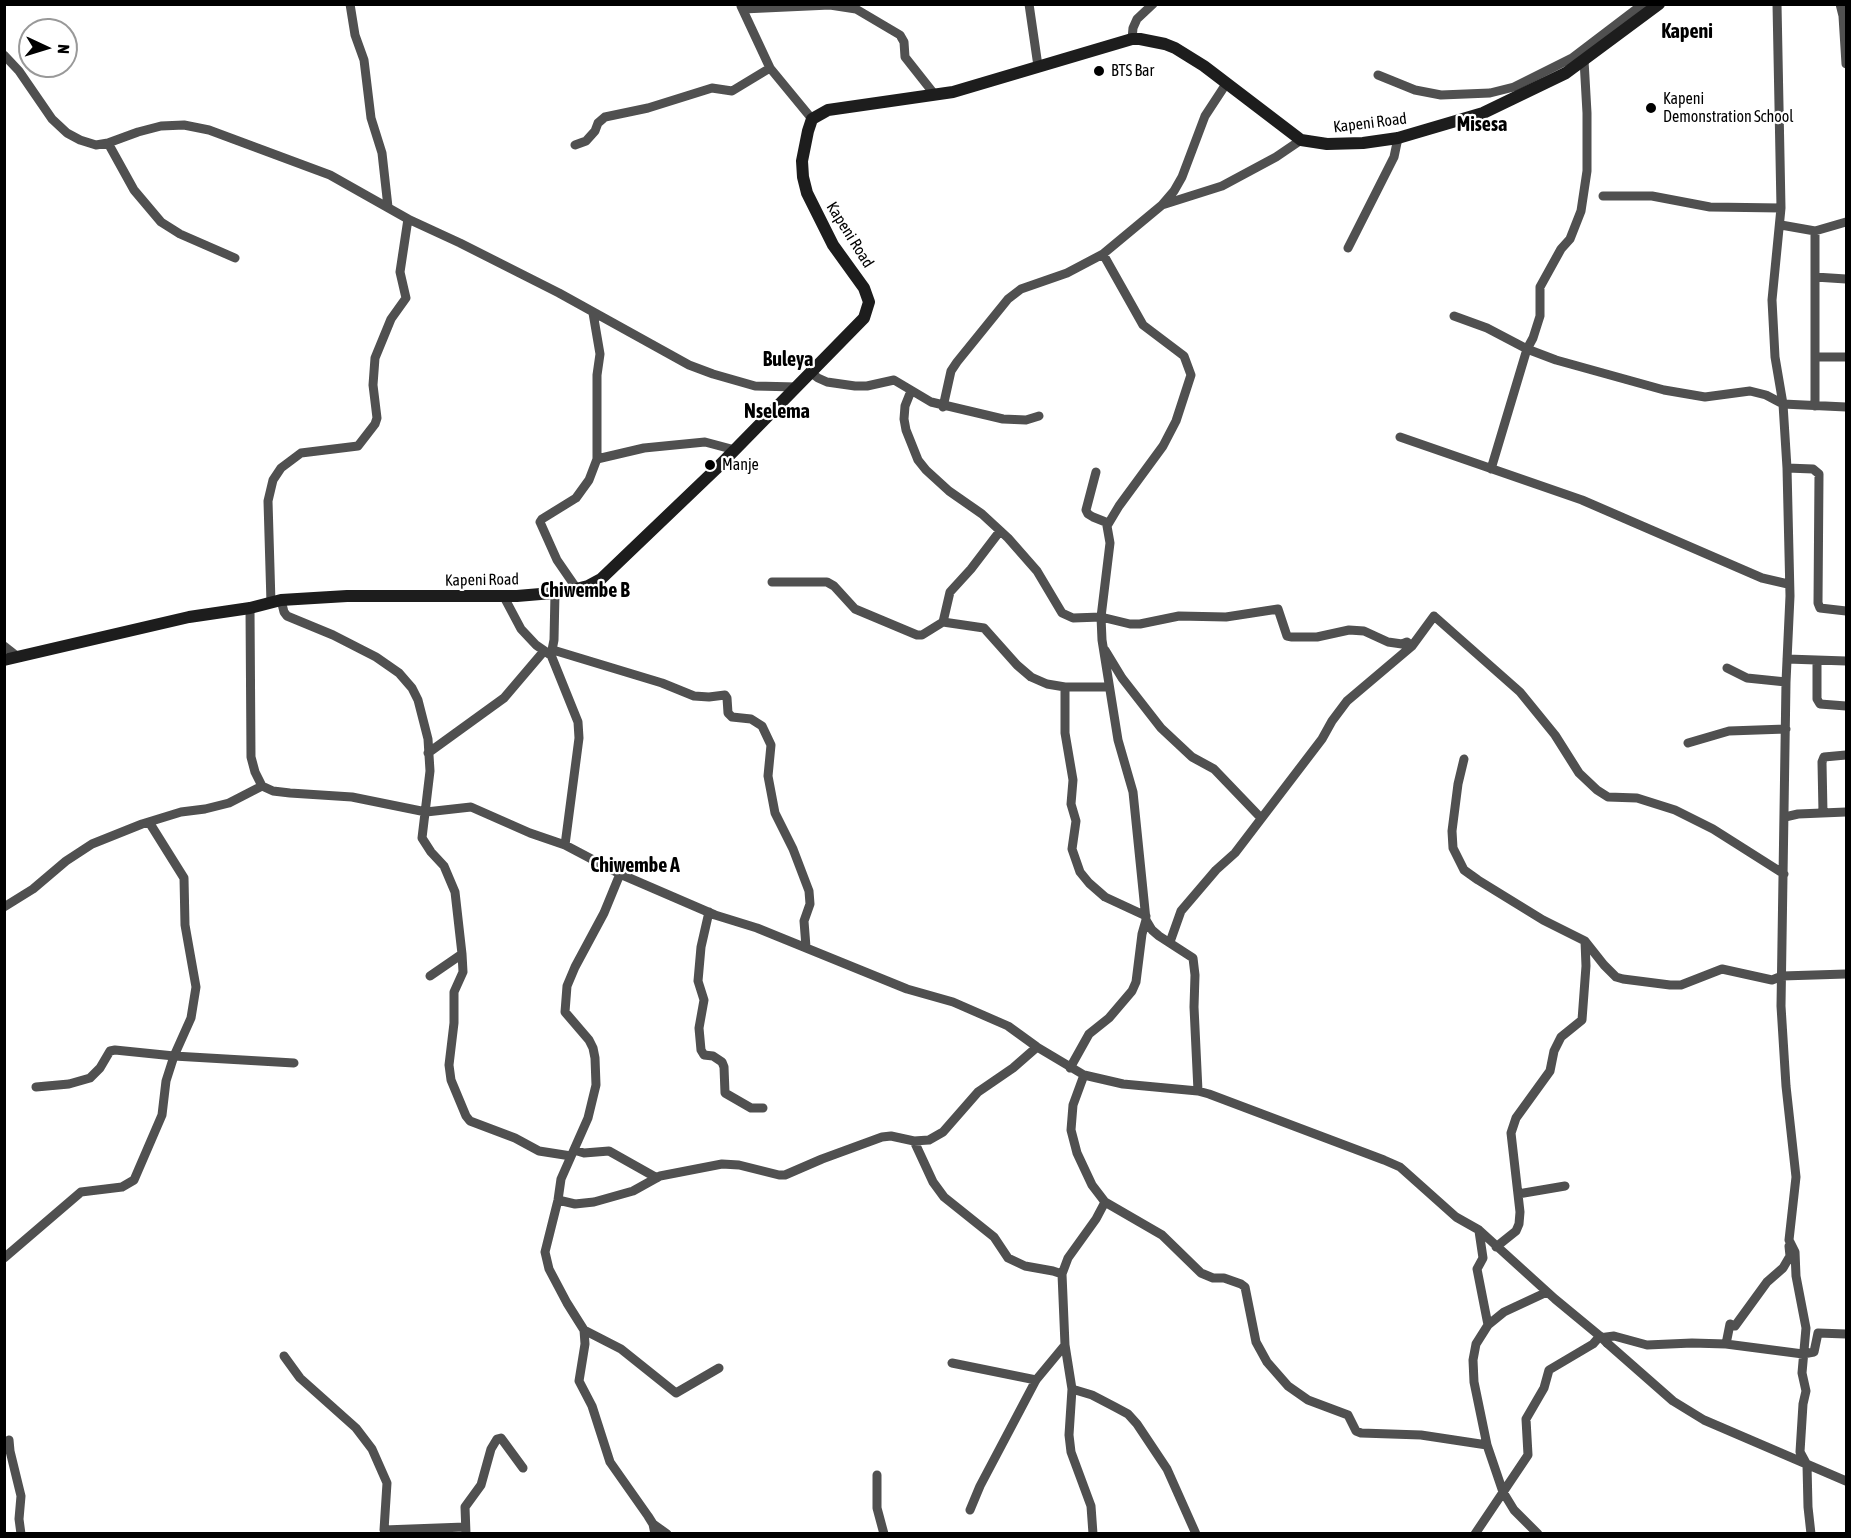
<!DOCTYPE html>
<html>
<head>
<meta charset="utf-8">
<style>
	body { margin:0 }
	#map { position:relative; width:1851px; height:1538px; overflow:hidden; background:#fff; font-family:"Asap Condensed",sans-serif }
	canvas { display:block }
	.frame { position:absolute; inset:0; border:6px solid #000; pointer-events:none }
	.north { position:absolute; left:18px; top:18px; width:60px; height:60px; box-sizing:border-box; background:#fff; border:2px solid #999; border-radius:50%; rotate:94deg; font-size:16px; font-weight:700; line-height:24px; text-align:center; color:#000 }
	.north::after { content:''; display:block; margin:auto; width:21px; height:27px; background:#000; clip-path:polygon(50% 0,100% 100%,50% 72%,0 100%) }
</style>
</head>
<body>
<div id="map">
<canvas width="1851" height="1538"></canvas>
<div class="frame"></div>
<div class="north">N</div>
</div>
<script>
const ctx = document.querySelector('canvas').getContext('2d');
ctx.lineJoin = 'round';
const poly = rows => new Path2D(rows.map(r => 'M' + r).join(''));
function trace(path, color, width, dash) { ctx.strokeStyle = color; ctx.lineWidth = width; ctx.lineCap = dash ? 'butt' : 'round'; ctx.setLineDash(dash || []); ctx.stroke(path); }
function drawText(font, color, halo, rows, align = 'center') {
  ctx.font = font + ' "Asap Condensed",sans-serif'; ctx.lineWidth = 4.5; ctx.setLineDash([]); ctx.textBaseline = 'middle'; ctx.strokeStyle = halo; ctx.fillStyle = color; for (const [text, x, y, turn = 0] of rows) {
    ctx.save(); ctx.translate(x, y); ctx.rotate((+turn || 0) * Math.PI / 180); ctx.textAlign = isNaN(turn) ? turn : align; if (halo) ctx.strokeText(text, 0, 0); ctx.fillText(text, 0, 0); ctx.restore();
  }
}
const street = poly([
	[350,4,355,35,364,60,371,118,382,153,388,207],
	[1029,4,1038,66],
	[1777,4,1781,208,1772,300,1775,357,1783,404,1787,468,1790,596,1786,682,1781,1006,1786,1086,1796,1177,1789,1240,1795,1252,1796,1276,1806,1328,1802,1373,1806,1391,1803,1404,1800,1452,1807,1465,1808,1507,1811,1534],
	[1840,4,1843,16,1846,64],
	[741,6,770,68,812,119],
	[743,9,830,5,856,9,900,35,904,42,905,57,935,95],
	[1132,39,1133,28,1137,19,1153,4],
	[4,55,19,71,52,119,67,133,80,140,96,145,108,143,138,132,161,126,184,125,209,130,330,175,408,219,460,243,559,293,689,365,713,374,755,386,797,387],
	[1378,75,1415,90,1441,95,1490,93,1514,87,1572,58,1643,4],
	[108,143,134,190,161,222,180,234,235,258],
	[575,145,586,141,595,131,598,123,605,117,648,108,712,88,732,91,770,68],
	[1603,196,1652,196,1710,207,1781,208],
	[1162,205,1222,186,1276,157,1301,140],
	[1781,225,1815,231,1846,222],
	[1348,248,1394,157,1398,138],
	[1815,277,1846,279],
	[1454,316,1487,328,1527,349,1556,360,1664,390,1705,397,1750,391,1766,395,1783,404,1846,407],
	[1816,357,1846,357],
	[810,372,818,378,827,382,855,386,867,386,894,380,931,402,1003,419,1026,420,1039,416],
	[911,391,905,406,904,419,906,430,918,460,926,470,949,491,982,514,1008,538,1037,571,1062,613,1073,618,1101,617,1130,624,1140,624,1179,616,1226,617,1278,609,1287,636,1292,637,1317,637,1349,630,1364,631,1388,642,1402,644,1407,642,1412,646],
	[1815,406,1815,231],
	[943,407,951,371,957,362,1008,299,1021,289,1067,273,1103,254,1162,205,1174,191,1182,177,1205,116,1226,84],
	[1400,437,1582,500,1762,578,1788,584],
	[597,459,644,448,705,442,735,450],
	[1787,468,1813,469,1819,474,1818,603,1820,608,1846,611],
	[1491,469,1527,349,1533,338,1540,316,1540,287,1561,249,1570,239,1581,211,1587,171,1587,113,1584,60],
	[1096,472,1086,510,1088,514,1093,517,1108,523],
	[772,582,827,582,834,586,855,609,917,635,922,635,943,622,950,592,971,569,1000,531],
	[577,589,557,560,540,522,542,519,576,498,589,480,597,459,597,375,600,354,593,313],
	[555,593,554,640,551,655,578,722,579,738,565,845],
	[504,597,521,629,536,645,549,654],
	[281,600,284,612,287,616,333,635,376,657,399,673,412,688,418,700,428,739,430,771,422,838,431,852,444,866,455,892,462,954,463,972,454,992,454,1023,449,1065,451,1080,466,1116,470,1121,515,1138,539,1151,571,1156],
	[271,603,268,501,273,480,281,468,301,453,358,446,375,424,377,418,373,385,375,358,391,319,406,298,400,272,408,219],
	[250,608,251,757,255,772,262,786,273,791,290,793,352,797,426,812,471,807,530,833,565,845,620,874,715,915,757,928,907,989,953,1002,1008,1026,1037,1047,1084,1075,1123,1084,1198,1091,1209,1094,1384,1160,1400,1167,1456,1217,1479,1230,1555,1299,1601,1337],
	[943,622,984,628,1017,665,1031,677,1047,684,1065,687,1108,687],
	[4,646,18,657],
	[553,650,662,683,694,696,709,697,725,695,727,698,728,713,732,717,751,719,762,726,771,745,768,776,775,813,793,849,809,891,810,904,804,921,806,947],
	[1105,650,1122,678,1161,728,1192,757,1214,769,1261,818],
	[1787,659,1846,661],
	[1817,661,1817,699,1820,704,1846,706],
	[1727,668,1747,678,1786,682],
	[1065,687,1065,733,1073,780,1071,804,1076,821,1072,849,1080,872,1089,883,1105,897,1146,916],
	[1688,743,1729,731,1786,729],
	[428,753,504,698,544,651],
	[1464,759,1458,784,1452,831,1453,848,1464,870,1478,880,1543,920,1585,941,1604,965,1616,977,1623,979,1670,985,1681,985,1722,969,1772,980,1782,976,1846,974],
	[1823,813,1822,762,1824,757,1846,755],
	[1785,817,1798,814,1846,812],
	[620,874,604,913,575,967,567,986,565,1012,589,1040,593,1048,595,1058,596,1085,588,1118,561,1179,558,1200,545,1252,549,1269,567,1303,584,1330,585,1344,579,1381,592,1406,610,1462,648,1516,653,1524,655,1534],
	[4,907,33,889,66,861,92,844,142,824,181,812,205,809,229,803,262,786],
	[709,912,701,947,698,981,704,1000,699,1028,701,1050,704,1055,713,1056,722,1062,724,1067,725,1093,751,1108,763,1108],
	[1146,920,1152,930,1159,936,1193,958,1195,975,1194,1007,1198,1091],
	[1170,942,1181,911,1216,870,1235,853,1322,739,1332,721,1347,701,1412,646,1434,616,1520,692,1555,735,1579,773,1597,790,1608,797,1637,798,1675,810,1713,829,1784,874],
	[430,976,462,954],
	[1070,1068,1089,1034,1109,1018,1132,991,1136,982,1142,934,1146,920,1133,792,1118,740,1102,640,1101,617,1110,543,1107,526,1119,506,1163,446,1176,421,1191,375,1184,356,1143,325,1103,254],
	[1084,1075,1073,1105,1071,1130,1077,1153,1092,1185,1105,1202,1162,1235,1201,1273,1213,1278,1224,1278,1241,1284,1245,1287,1256,1342,1267,1362,1288,1386,1308,1400,1348,1415,1356,1431,1361,1433,1421,1435,1487,1445],
	[36,1087,69,1084,90,1078,100,1068,110,1051,115,1050,174,1056,294,1063],
	[914,1141,933,1182,944,1197,994,1237,1008,1258,1025,1266,1053,1271,1062,1274],
	[574,1150,584,1153,609,1151,657,1178],
	[1518,1194,1565,1186],
	[558,1200,575,1204,594,1202,633,1191,660,1176,722,1164,739,1165,779,1175,785,1175,822,1159,882,1137,891,1136,914,1141,929,1140,943,1132,978,1092,1013,1068,1037,1047],
	[1479,1231,1483,1258,1477,1269,1488,1325],
	[1496,1247,1516,1231,1519,1224,1520,1212,1511,1133,1516,1118,1550,1071,1554,1051,1561,1037,1582,1020,1586,966,1585,941],
	[4,1258,81,1192,122,1187,134,1180,162,1115,166,1081,174,1056,191,1018,196,987,185,925,184,878,149,822],
	[584,1330,621,1349,676,1393,719,1368],
	[1607,1343,1673,1401,1704,1420,1846,1481],
	[1726,1344,1730,1324,1735,1326,1767,1282,1783,1268,1790,1256,1789,1246],
	[284,1356,300,1378,356,1428,372,1449,387,1483,384,1530,465,1527],
	[952,1363,1036,1380],
	[1072,1389,1092,1395,1115,1407,1128,1414,1137,1424,1167,1469,1196,1534],
	[9,1440,10,1451,21,1496,19,1519,21,1534],
	[877,1475,877,1508,884,1534],
	[970,1510,980,1486,1036,1380,1065,1345],
	[653,1524,667,1534],
	[466,1534,465,1507,481,1485,491,1449,497,1439,501,1438,523,1468],
	[1093,1534,1091,1506,1071,1452,1069,1435,1072,1389,1065,1345,1062,1274,1068,1258,1096,1219,1105,1202],
	[1475,1534,1528,1455,1526,1419,1544,1388,1549,1370,1593,1344,1600,1336,1599,1338,1614,1336,1647,1345,1692,1343,1726,1344,1803,1354,1814,1352,1818,1333,1846,1334],
	[1538,1534,1514,1510,1503,1492,1487,1445,1474,1382,1473,1360,1476,1344,1488,1325,1504,1312,1547,1292]
]);
const secondary = poly([
	[4,660,189,617,250,608,281,600,347,596,517,596,564,592,588,586,601,579,716,469,864,318,869,302,864,288,833,245,807,193,803,177,802,161,808,131,812,119,828,110,953,92,1132,39,1140,39,1165,44,1175,48,1204,66,1301,140,1327,144,1363,143,1398,138,1483,113,1566,73,1659,4]
]);
const streetBridge = poly([
	[1601,1337,1607,1343]
]);
const markers = [
	[1099,71,6,"#000"],
	[1651,108,6,"#000"],
	[710,465,6,"#000"]
];
const poiNames = [
	["BTS Bar",1111,71],
	["Kapeni",1663,99],
	["Demonstration School",1663,117],
	["Manje",722,465]
];
const streetNames = [
	["Kapeni Road",1370,123,-7],
	["Kapeni Road",850,235,58],
	["Kapeni Road",482,580,-1]
];
const quarterNames = [
	["Kapeni",1687,32],
	["Misesa",1482,125],
	["Buleya",788,360],
	["Nselema",777,412],
	["Chiwembe B",585,591],
	["Chiwembe A",635,866]
];
trace(street, '#505050', 9);
trace(secondary, '#1d1d1d', 12);
trace(streetBridge, '#505050', 9);
for (const [x, y, r, color] of markers) { const dot = new Path2D(); dot.arc(x, y, r, 0, 2 * Math.PI); ctx.fillStyle = color; ctx.fill(dot); trace(dot, '#fff', 2); }
drawText('16px', '#000', '#fff', poiNames, 'left');
drawText('16px', '#000', '#fff', streetNames);
drawText('bold 20px', '#000', '#fff', quarterNames);
</script>
</body>
</html>
